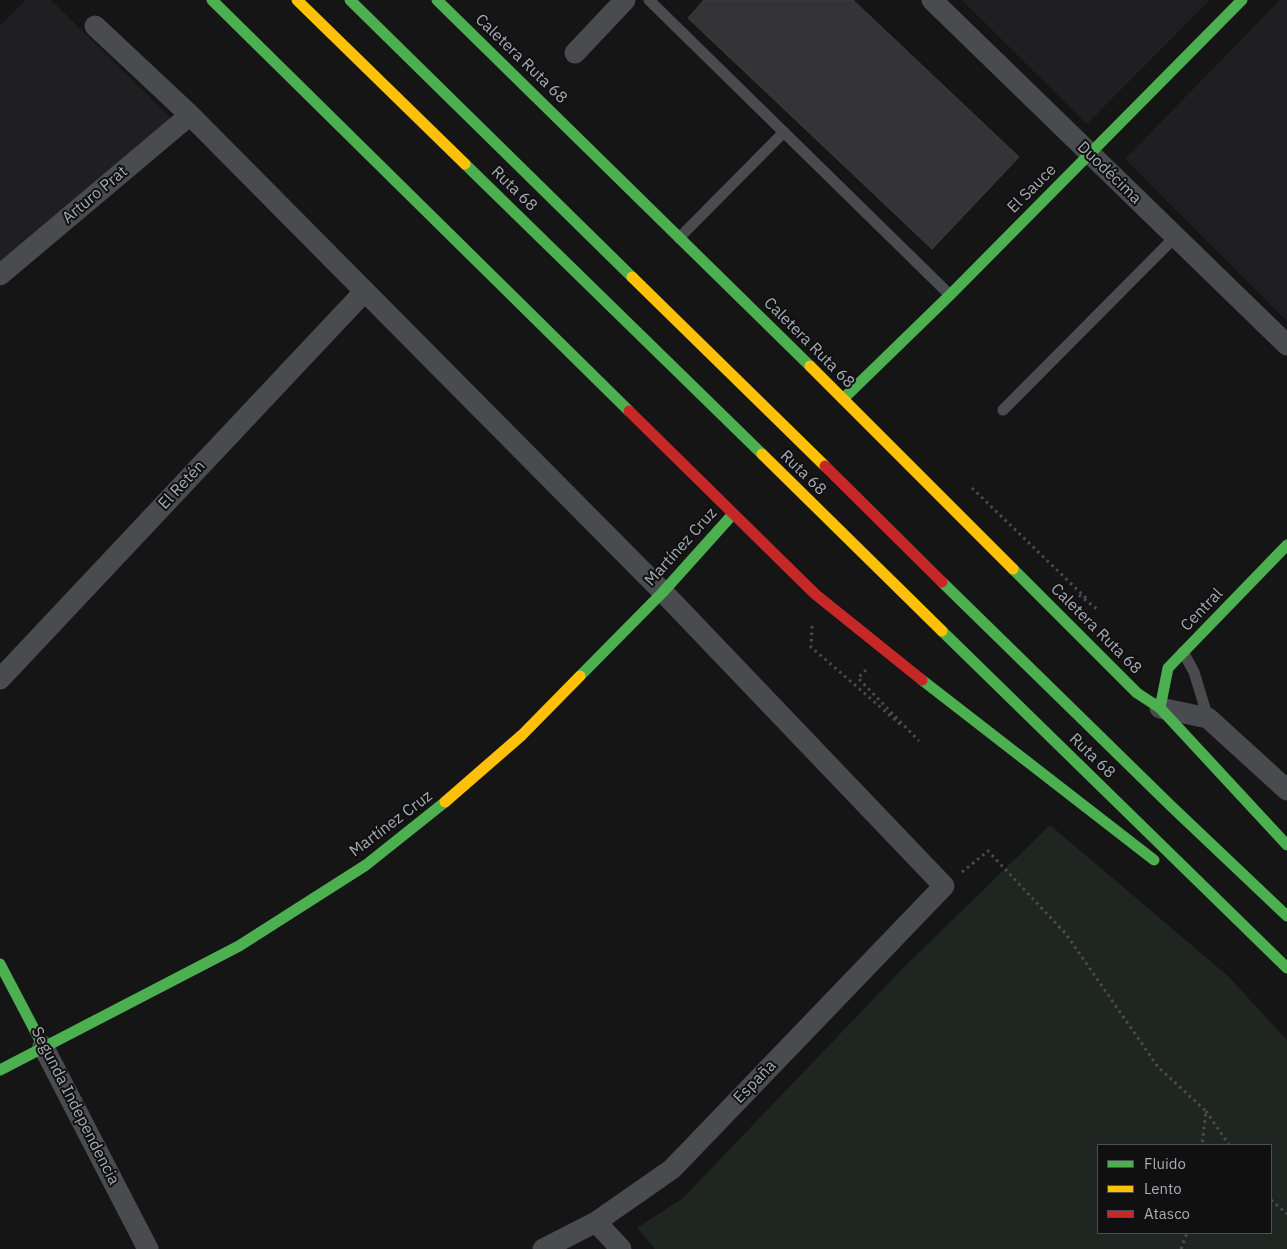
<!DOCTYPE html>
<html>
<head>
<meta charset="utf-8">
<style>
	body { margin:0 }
	#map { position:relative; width:1287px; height:1249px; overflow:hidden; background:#151516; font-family:"IBM Plex Sans",sans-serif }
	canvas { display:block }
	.legend { position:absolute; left:1097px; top:1144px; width:175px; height:90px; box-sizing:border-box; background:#101011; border:1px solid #4d4e53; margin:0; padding:6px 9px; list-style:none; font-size:15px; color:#a8abb5 }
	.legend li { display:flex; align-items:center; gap:10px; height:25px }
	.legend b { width:25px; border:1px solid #4d4e53 }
</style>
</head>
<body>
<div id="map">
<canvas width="1287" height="1249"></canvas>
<ul class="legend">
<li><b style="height:6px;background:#4caf50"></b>Fluido</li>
<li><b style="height:6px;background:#ffc107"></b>Lento</li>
<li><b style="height:6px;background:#c62828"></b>Atasco</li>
</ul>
</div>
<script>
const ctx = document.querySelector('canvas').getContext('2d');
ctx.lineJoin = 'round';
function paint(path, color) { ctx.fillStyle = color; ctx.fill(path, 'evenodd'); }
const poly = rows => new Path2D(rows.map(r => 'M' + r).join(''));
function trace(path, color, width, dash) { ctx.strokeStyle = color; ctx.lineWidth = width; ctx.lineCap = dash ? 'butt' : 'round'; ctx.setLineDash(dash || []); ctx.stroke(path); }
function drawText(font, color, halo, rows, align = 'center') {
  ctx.font = font + ' "IBM Plex Sans",sans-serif'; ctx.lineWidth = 4; ctx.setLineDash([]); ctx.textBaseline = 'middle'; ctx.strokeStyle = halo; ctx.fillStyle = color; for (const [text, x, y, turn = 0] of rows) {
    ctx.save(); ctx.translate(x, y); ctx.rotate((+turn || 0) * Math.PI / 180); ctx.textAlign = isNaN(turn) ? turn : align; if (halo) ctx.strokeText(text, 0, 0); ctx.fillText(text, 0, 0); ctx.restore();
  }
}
const built = poly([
	[26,0,51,0,171,118,0,264,0,26],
	[962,0,1210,0,1087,124],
	[1280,0,1287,0,1287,321,1125,159]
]);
const green = poly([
	[1050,825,1228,976,1287,1040,1287,1249,655,1249,637,1228,683,1198,904,967],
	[1098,1145,1271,1145,1271,1233,1098,1233]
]);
const building = poly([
	[704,0,853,0,1019,157,932,249,688,18,704,0]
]);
const path = poly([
	[972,488,1088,600],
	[1079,595,1097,609],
	[812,626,811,647,901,725],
	[866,670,858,678,919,741],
	[962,872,988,851,1066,934,1158,1067,1206,1111,1202,1145],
	[1206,1111,1229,1145],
	[1271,1200,1287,1214],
	[1181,1249,1187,1233]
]);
const lane = poly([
	[649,0,950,295],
	[679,238,784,132],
	[1003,410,1175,237],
	[1183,652,1194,672,1208,718]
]);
const street = poly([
	[932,0,1287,345],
	[95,26,190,115,663,592,944,886,672,1169,596,1222,543,1249],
	[575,53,625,0],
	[0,275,190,115],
	[0,679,365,291],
	[1160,708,1208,718,1287,790],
	[43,1046,148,1249],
	[596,1222,621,1249]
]);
const fast = poly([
	[212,0,629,411],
	[350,0,632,277],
	[437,0,810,366],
	[465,164,762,454],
	[843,399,950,295,1242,0],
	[1013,569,1137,693,1160,708,1168,668,1287,545],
	[942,582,1171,806,1287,916],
	[942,631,1287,968],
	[580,676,663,592,733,514],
	[922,680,1154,860],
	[1160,708,1287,845],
	[0,964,43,1046],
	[0,1070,239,946,366,865,445,802]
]);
const slow = poly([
	[297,0,465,164],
	[632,277,825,466],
	[810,366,1013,569],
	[762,454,942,631],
	[445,802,522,735,580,676]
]);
const jam = poly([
	[629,411,815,594],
	[825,466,942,582],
	[815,594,922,680]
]);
const streetNames = [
	["Caletera Ruta 68",521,59,44],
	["Duodécima",1109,173,44],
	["Ruta 68",514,189,44],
	["El Sauce",1032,189,-45],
	["Arturo Prat",95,195,-40],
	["Caletera Ruta 68",809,343,45],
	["Ruta 68",803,473,44],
	["El Retén",182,485,-47],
	["Martínez Cruz",681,547,-48],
	["Central",1202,610,-46],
	["Caletera Ruta 68",1096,629,45],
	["Ruta 68",1092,756,44],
	["Martínez Cruz",391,824,-37],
	["España",755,1082,-46],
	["Segunda Independencia",75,1106,63]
];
paint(built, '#1f1f21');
paint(green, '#1f2521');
paint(building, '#343437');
trace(building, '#3e3f42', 1);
trace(path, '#4b4c4f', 3, [2.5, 4]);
trace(lane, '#4a4b4e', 11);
trace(street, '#4a4b4e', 21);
trace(fast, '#4caf50', 11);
trace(slow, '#ffc107', 11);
trace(jam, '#c62828', 11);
drawText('16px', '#a8abb5', '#101011', streetNames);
</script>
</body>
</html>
